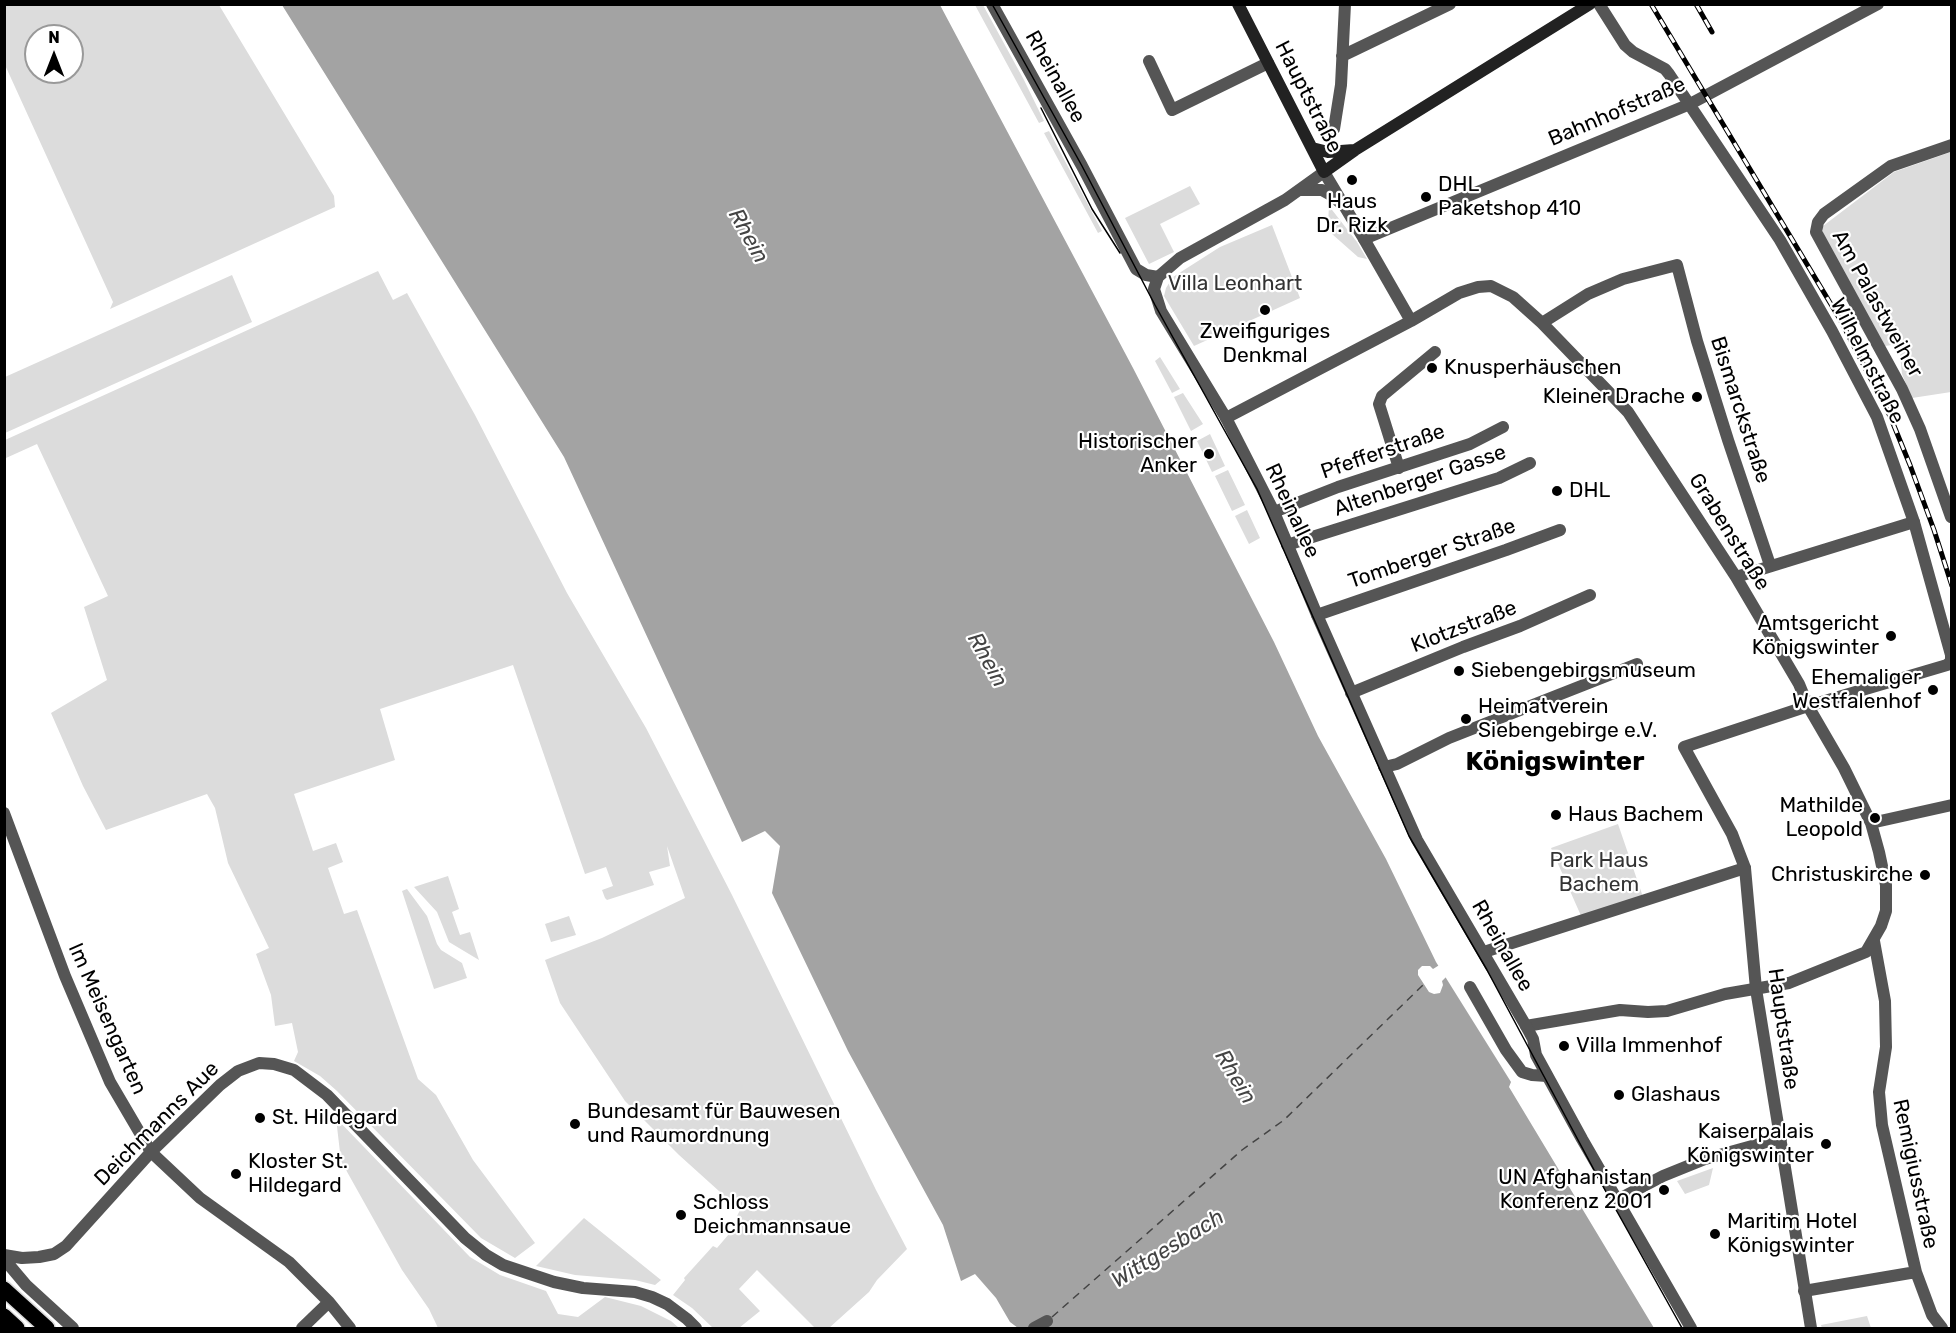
<!DOCTYPE html>
<html>
<head>
<meta charset="utf-8">
<style>
	body { margin:0 }
	#map { position:relative; width:1956px; height:1333px; overflow:hidden; background:#fff; font-family:Rubik,sans-serif }
	canvas { display:block }
	.frame { position:absolute; inset:0; border:6px solid #000; pointer-events:none }
	.north { position:absolute; left:24px; top:24px; width:60px; height:60px; box-sizing:border-box; background:#fff; border:2px solid #999; border-radius:50%; rotate:0deg; font-size:16px; font-weight:700; line-height:24px; text-align:center; color:#000 }
	.north::after { content:''; display:block; margin:auto; width:21px; height:27px; background:#000; clip-path:polygon(50% 0,100% 100%,50% 72%,0 100%) }
</style>
</head>
<body>
<div id="map">
<canvas width="1956" height="1333"></canvas>
<div class="frame"></div>
<div class="north">N</div>
</div>
<script>
const ctx = document.querySelector('canvas').getContext('2d');
ctx.lineJoin = 'round';
function paint(path, color) { ctx.fillStyle = color; ctx.fill(path, 'evenodd'); }
const poly = rows => new Path2D(rows.map(r => 'M' + r).join(''));
function trace(path, color, width, dash) { ctx.strokeStyle = color; ctx.lineWidth = width; ctx.lineCap = dash ? 'butt' : 'round'; ctx.setLineDash(dash || []); ctx.stroke(path); }
function drawText(font, color, halo, rows, align = 'center') {
  ctx.font = font + ' Rubik,sans-serif'; ctx.lineWidth = 4.5; ctx.setLineDash([]); ctx.textBaseline = 'middle'; ctx.strokeStyle = halo; ctx.fillStyle = color; for (const [text, x, y, turn = 0] of rows) {
    ctx.save(); ctx.translate(x, y); ctx.rotate((+turn || 0) * Math.PI / 180); ctx.textAlign = isNaN(turn) ? turn : align; if (halo) ctx.strokeText(text, 0, 0); ctx.fillText(text, 0, 0); ctx.restore();
  }
}
const green = poly([
	[4,5,219,5,334,196,335,207,110,309,113,302,5,65],
	[36,36,72,36,72,72,36,72],
	[975,5,983,5,1024,80,1044,121,1039,123],
	[1049,131,1102,231,1098,233,1044,133],
	[1951,152,1951,392,1912,398,1902,374,1899,344,1885,346,1823,237,1823,226,1894,172],
	[1190,186,1200,204,1160,224,1174,252,1149,264,1125,218],
	[1329,206,1357,242,1367,259,1358,257,1332,234,1328,224],
	[1272,225,1300,298,1194,346,1164,296,1166,288,1173,277,1220,247],
	[378,271,393,300,407,293,475,415,567,593,646,728,732,895,876,1190,907,1249,877,1280,869,1292,829,1328,815,1328,757,1270,739,1289,760,1311,739,1328,713,1328,692,1308,673,1295,685,1280,684,1278,713,1246,717,1248,741,1220,737,1216,740,1210,679,1155,625,1101,560,1003,545,960,602,938,685,898,667,846,670,866,649,872,654,885,607,900,605,898,602,890,613,886,606,867,585,874,513,665,380,709,395,760,294,794,313,851,336,843,343,862,328,868,344,914,357,910,418,1079,436,1095,473,1160,535,1243,515,1258,481,1238,337,1091,320,1076,294,1061,298,1052,292,1023,275,1026,271,995,256,954,269,948,228,863,215,808,207,794,106,830,83,786,51,713,107,680,84,607,108,596,37,444,6,458,5,440],
	[232,275,252,322,5,433,5,377],
	[1160,357,1180,389,1172,393,1155,361],
	[1183,393,1203,424,1191,431,1174,397],
	[1210,434,1225,466,1212,472,1197,441],
	[1228,470,1245,505,1232,511,1215,476],
	[1247,510,1260,538,1249,544,1235,516],
	[1618,824,1643,897,1582,918,1551,848],
	[448,876,459,909,452,912,460,935,470,932,479,960,449,942,437,912,414,887],
	[407,889,427,916,437,944,441,950,462,963,467,978,434,989,402,891],
	[569,916,576,935,551,942,545,924],
	[336,1118,470,1257,500,1275,546,1291,558,1314,578,1317,605,1297,641,1306,671,1321,679,1328,438,1328,429,1309,402,1270,341,1161],
	[1713,1168,1709,1185,1685,1194,1677,1181],
	[584,1218,661,1280,655,1285,635,1280,575,1275,536,1266],
	[1867,1316,1871,1328,1822,1328,1821,1325]
]);
const water = poly([
	[282,5,940,5,1133,368,1274,642,1318,736,1386,859,1436,962,1511,1082,1509,1087,1654,1328,1018,1328,1010,1322,996,1298,975,1274,961,1281,943,1225,848,1051,772,893,780,846,765,831,742,842,564,457]
]);
const pier = poly([
	[1441,964,1448,975,1442,981,1443,985,1440,993,1434,994,1429,992,1418,975,1418,970,1422,966,1430,966,1433,969]
]);
const ferry = poly([
	[1052,1317,1242,1150,1284,1120,1424,984]
]);
const minor = poly([
	[992,4,1082,166,1136,269,1146,275,1158,277],
	[1342,56,1450,4],
	[1149,61,1172,110,1268,63],
	[1334,129,1341,85,1345,4],
	[1301,190,1322,190,1331,195,1342,204],
	[1364,239,1411,321],
	[1542,323,1588,294,1623,279,1677,265,1697,341,1728,440,1770,565],
	[1226,418,1411,321,1459,293,1478,287,1491,286,1513,297,1542,323,1628,412,1736,577,1799,684,1808,706,1844,768,1871,823,1879,852,1886,885,1886,911,1881,926,1866,952,1789,983,1725,994,1667,1011,1648,1012,1620,1010,1526,1026],
	[1399,468,1379,404,1382,396,1435,352],
	[1274,512,1338,487,1470,444,1503,427],
	[1951,517,1920,429,1902,389,1816,232,1818,222,1824,214,1891,166,1952,145],
	[1287,545,1499,478,1530,463],
	[1736,577,1914,522],
	[1317,615,1506,550,1560,530],
	[1351,693,1463,647,1520,626,1590,595],
	[1384,767,1397,764,1449,738,1637,664],
	[4,813,65,976,110,1082,151,1152,200,1198,289,1262,329,1302,350,1328],
	[1871,823,1952,805],
	[1874,941,1885,1001,1886,1047,1879,1092,1882,1125,1916,1272,1932,1315,1942,1328],
	[1484,952,1745,868],
	[1470,987,1506,1050,1522,1072,1532,1075,1547,1076],
	[1617,1200,1663,1176,1705,1159,1781,1138],
	[4,1255,22,1258,39,1257,54,1254,66,1246,151,1152,220,1085,238,1071,259,1063,274,1064,294,1070,327,1095,465,1238,486,1255,503,1265,554,1282,583,1288,635,1292,652,1297,667,1304,687,1319,696,1328],
	[4,1259,26,1285,73,1328],
	[1804,1291,1916,1272],
	[302,1328,329,1302],
	[1034,1328,1047,1321]
]);
const tertiary = poly([
	[1599,4,1625,45,1633,52,1665,69,1669,74,1780,240,1832,331,1877,417,1914,522,1951,655,1951,661,1947,665,1808,706,1684,747,1732,834,1745,868,1756,989,1811,1328],
	[1691,1328,1582,1139,1536,1055,1533,1039,1526,1026,1417,840,1317,615,1274,512,1226,418,1161,311,1154,289,1158,277,1180,258,1285,200,1324,172,1364,239,1690,104,1878,4]
]);
const secondary = poly([
	[1238,4,1324,172,1355,150,1590,4],
	[1312,148,1328,152,1354,150]
]);
const primary = poly([
	[4,1289,47,1328],
	[4,1316,17,1328]
]);
const tram = poly([
	[992,4,1082,166,1155,305,1257,489,1409,836,1487,970,1600,1181,1682,1328],
	[1041,108,1092,209,1120,253]
]);
const rail = poly([
	[1651,4,1841,321,1890,416,1910,465,1934,530,1952,586],
	[1696,4,1712,32]
]);
const markers = [
	[1352,180,6,"#000"],
	[1426,197,6,"#000"],
	[1265,310,6,"#000"],
	[1432,368,6,"#000"],
	[1697,397,6,"#000"],
	[1209,454,6,"#000"],
	[1557,491,6,"#000"],
	[1891,636,6,"#000"],
	[1459,671,6,"#000"],
	[1933,690,6,"#000"],
	[1466,719,6,"#000"],
	[1556,815,6,"#000"],
	[1875,818,6,"#000"],
	[1925,875,6,"#000"],
	[1564,1046,6,"#000"],
	[1619,1095,6,"#000"],
	[260,1118,6,"#000"],
	[575,1124,6,"#000"],
	[1826,1144,6,"#000"],
	[236,1174,6,"#000"],
	[1664,1190,6,"#000"],
	[681,1215,6,"#000"],
	[1715,1234,6,"#000"]
];
const streetNames = [
	["Rheinallee",1055,77,61],
	["Hauptstraße",1308,97,63],
	["Bahnhofstraße",1617,112,-23],
	["Am Palastweiher",1877,304,61],
	["Wilhelmstraße",1867,361,63],
	["Bismarckstraße",1740,410,72],
	["Pfefferstraße",1383,452,-19],
	["Altenberger Gasse",1420,481,-19],
	["Rheinallee",1292,511,65],
	["Grabenstraße",1729,532,58],
	["Tomberger Straße",1432,554,-19],
	["Klotzstraße",1464,627,-21],
	["Rheinallee",1502,946,60],
	["Im Meisengarten",107,1019,66],
	["Hauptstraße",1783,1029,82],
	["Deichmanns Aue",157,1124,-45],
	["Remigiusstraße",1915,1174,78]
];
const poiNames = [
	["DHL",1438,185],
	["Paketshop 410",1438,209],
	["Haus",1352,202,"center"],
	["Dr. Rizk",1352,226,"center"],
	["Zweifiguriges",1265,332,"center"],
	["Denkmal",1265,356,"center"],
	["Knusperhäuschen",1444,368],
	["Kleiner Drache",1685,397,"right"],
	["Historischer",1197,442,"right"],
	["Anker",1197,466,"right"],
	["DHL",1569,491],
	["Amtsgericht",1879,624,"right"],
	["Königswinter",1879,648,"right"],
	["Siebengebirgsmuseum",1471,671],
	["Ehemaliger",1921,678,"right"],
	["Westfalenhof",1921,702,"right"],
	["Heimatverein",1478,707],
	["Siebengebirge e.V.",1478,731],
	["Mathilde",1863,806,"right"],
	["Leopold",1863,830,"right"],
	["Haus Bachem",1568,815],
	["Christuskirche",1913,875,"right"],
	["Villa Immenhof",1576,1046],
	["Glashaus",1631,1095],
	["Bundesamt für Bauwesen",587,1112],
	["und Raumordnung",587,1136],
	["St. Hildegard",272,1118],
	["Kaiserpalais",1814,1132,"right"],
	["Königswinter",1814,1156,"right"],
	["Kloster St.",248,1162],
	["Hildegard",248,1186],
	["UN Afghanistan",1652,1178,"right"],
	["Konferenz 2001",1652,1202,"right"],
	["Schloss",693,1203],
	["Deichmannsaue",693,1227],
	["Maritim Hotel",1727,1222],
	["Königswinter",1727,1246]
];
const parkNames = [
	["Villa Leonhart",1235,284],
	["Park Haus",1599,861],
	["Bachem",1599,885]
];
const waterNames = [
	["Rhein",748,236,61],
	["Rhein",987,660,61],
	["Rhein",1235,1077,59],
	["Wittgesbach",1168,1249,-32]
];
const districtNames = [
	["Königswinter",1555,762]
];
paint(green, '#dcdcdc');
paint(water, '#a3a3a3');
paint(pier, '#fff');
trace(ferry, '#444', 1.5, [8, 6]);
trace(primary, '#dbdbdb', 18);
trace(minor, '#555', 12);
trace(tertiary, '#555', 12);
trace(secondary, '#222', 12);
trace(primary, '#000', 15);
trace(tram, '#000', 1.5);
trace(rail, '#000', 5);
trace(rail, '#fff', 3, [9]);
for (const [x, y, r, color] of markers) { const dot = new Path2D(); dot.arc(x, y, r, 0, 2 * Math.PI); ctx.fillStyle = color; ctx.fill(dot); trace(dot, '#fff', 2); }
drawText('21px', '#000', '#fff', streetNames);
drawText('21px', '#000', '#fff', poiNames, 'left');
drawText('21px', '#333', '#fff', parkNames);
drawText('italic 22px', '#444', '#fff', waterNames);
drawText('bold 27px', '#000', '#fff', districtNames);
</script>
</body>
</html>
